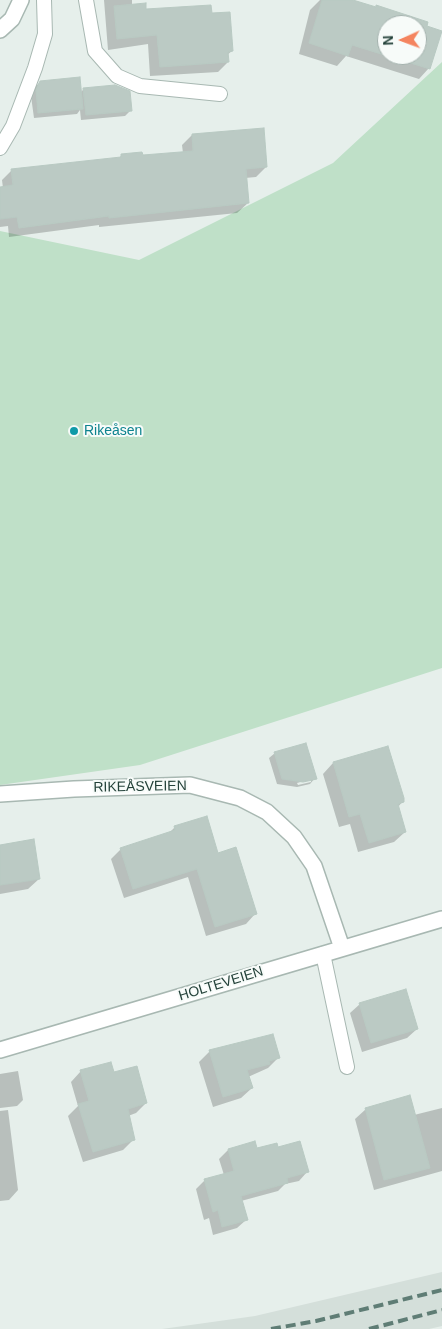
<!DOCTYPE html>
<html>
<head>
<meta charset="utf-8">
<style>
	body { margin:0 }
	#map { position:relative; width:442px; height:1329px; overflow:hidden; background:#e6efeb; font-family:Arial,sans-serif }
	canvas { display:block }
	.north { position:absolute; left:377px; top:15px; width:50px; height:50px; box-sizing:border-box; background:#f7fbf9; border:1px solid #a3b1ad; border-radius:50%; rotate:268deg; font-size:14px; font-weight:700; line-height:20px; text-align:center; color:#24423a }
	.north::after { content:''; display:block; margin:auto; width:18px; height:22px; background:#f4845f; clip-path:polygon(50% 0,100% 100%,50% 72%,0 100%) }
</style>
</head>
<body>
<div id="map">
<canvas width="442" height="1329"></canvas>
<div class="north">N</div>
</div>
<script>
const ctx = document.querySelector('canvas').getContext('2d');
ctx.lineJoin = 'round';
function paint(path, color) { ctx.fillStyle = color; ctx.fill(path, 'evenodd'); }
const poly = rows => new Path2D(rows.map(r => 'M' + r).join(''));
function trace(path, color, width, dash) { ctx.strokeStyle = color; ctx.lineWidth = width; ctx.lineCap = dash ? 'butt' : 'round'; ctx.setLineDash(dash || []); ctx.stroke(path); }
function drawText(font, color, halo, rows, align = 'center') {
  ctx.font = font + ' Arial,sans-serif'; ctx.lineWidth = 4; ctx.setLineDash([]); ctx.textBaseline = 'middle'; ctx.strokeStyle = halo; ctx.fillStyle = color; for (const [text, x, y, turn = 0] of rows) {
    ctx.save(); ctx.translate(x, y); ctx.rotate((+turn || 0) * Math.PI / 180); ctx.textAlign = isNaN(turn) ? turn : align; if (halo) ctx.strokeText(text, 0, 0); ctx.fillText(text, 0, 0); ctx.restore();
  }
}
const built = poly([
	[442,1272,442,1326,429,1329,162,1329,255,1316]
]);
const green = poly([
	[442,62,442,668,140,765,0,785,0,231,139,260,333,163]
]);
const shadow = poly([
	[104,0,132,0,132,5,145,11,210,15,232,51,227,55,228,62,218,72,150,76,148,44,108,50],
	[320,0,350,0,427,23,429,68,419,79,346,56,337,66,299,54,310,10],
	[387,25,417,25,417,55,387,55],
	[40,82,80,93,84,89,131,110,125,116,81,120,80,110,77,114,34,118,31,96,34,88],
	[192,135,266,167,256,177,245,178,248,203,237,213,99,227,99,225,9,237,8,226,0,227,0,188,3,188,2,180,12,170,118,159,122,155,142,157,183,153,182,145],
	[388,748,403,801,398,807,405,832,394,842,358,852,350,824,339,827,323,774,333,763],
	[275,753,315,778,310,784,297,787,277,784,269,758],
	[311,779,311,782,298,785,297,783],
	[175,827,217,854,255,914,246,924,206,936,188,877,124,898,111,859,121,849,169,833],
	[0,846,39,879,28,889,0,894],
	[360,1004,417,1029,407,1038,362,1052,350,1013],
	[210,1051,279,1057,268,1068,248,1077,252,1088,241,1098,213,1107,199,1062],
	[18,1071,23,1100,17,1106,0,1108,0,1074],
	[81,1071,113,1074,146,1103,136,1113,128,1116,133,1140,123,1150,83,1162,68,1116,78,1106,71,1082],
	[442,1108,442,1171,374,1190,355,1119,366,1109,414,1115],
	[8,1110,18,1190,9,1200,0,1201,0,1111],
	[254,1143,256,1150,277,1148,307,1172,299,1181,285,1184,278,1191,241,1201,246,1220,237,1228,213,1235,209,1218,204,1220,196,1189,205,1180,224,1175,219,1159,228,1150]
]);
const building = poly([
	[322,0,353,0,376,7,376,5,428,22,427,26,442,31,430,69,352,45,348,56,309,43,322,0],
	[387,25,417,25,417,55,387,55,387,25],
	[146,3,146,9,211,5,212,13,230,12,233,51,228,52,229,62,160,67,157,35,117,39,114,6,146,3],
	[80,77,83,109,38,113,36,90,40,81,80,77],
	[115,85,130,91,132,111,86,115,83,88,115,85],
	[264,128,267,167,246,169,249,203,109,218,109,216,19,228,17,217,0,219,0,187,13,185,11,169,121,157,121,154,142,152,143,155,193,151,192,134,264,128],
	[306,743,317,779,303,782,282,779,274,752,306,743],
	[388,746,404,798,404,802,398,804,406,832,369,843,360,814,349,817,333,762,388,746],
	[207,816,218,853,236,847,257,914,215,927,197,869,133,889,120,848,175,830,174,826,207,816],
	[34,839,40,879,0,885,0,845,34,839],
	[406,989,418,1029,371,1043,359,1003,406,989],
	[273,1034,280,1058,269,1061,270,1064,247,1070,253,1088,223,1097,209,1050,273,1034],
	[111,1062,114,1072,137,1066,147,1103,128,1109,135,1140,93,1152,78,1104,89,1101,80,1070,111,1062],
	[410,1095,430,1168,384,1180,365,1108,410,1095],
	[255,1141,257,1148,277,1143,278,1147,300,1141,309,1172,287,1178,288,1183,241,1196,248,1220,222,1227,218,1210,213,1212,204,1179,234,1171,228,1149,255,1141]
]);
const lane = poly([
	[86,0,95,51,117,76,140,86,220,94],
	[0,148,13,126,35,68,45,34,44,0],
	[323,954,347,1067]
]);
const street = poly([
	[0,30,12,19,21,0],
	[0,794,74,789,190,785,240,798,267,812,294,837,314,866,342,948],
	[0,1050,442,919]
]);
const rail = poly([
	[271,1329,316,1321,442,1290],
	[369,1329,442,1310]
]);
const markers = [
	[74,431,5,"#0f9aa8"]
];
const cultureNames = [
	["Rikeåsen",84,431]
];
const streetNames = [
	["RIKEÅSVEIEN",140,787,-1],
	["HOLTEVEIEN",221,984,-17]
];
paint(built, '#d4dfda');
paint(green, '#bfe0c8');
paint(shadow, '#0003');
paint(building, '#bbcac4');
trace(building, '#b8c9c2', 1);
trace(lane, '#a8b8b2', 16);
trace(street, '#a8b8b2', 18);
trace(lane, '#fff', 14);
trace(street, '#fff', 15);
trace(rail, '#5f7d75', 4, [10, 5]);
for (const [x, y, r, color] of markers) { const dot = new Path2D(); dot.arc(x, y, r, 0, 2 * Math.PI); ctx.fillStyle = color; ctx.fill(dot); trace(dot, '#f7fbf9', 2); }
drawText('14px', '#0d838f', '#f7fbf9', cultureNames, 'left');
drawText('14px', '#24423a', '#f7fbf9', streetNames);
</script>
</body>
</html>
